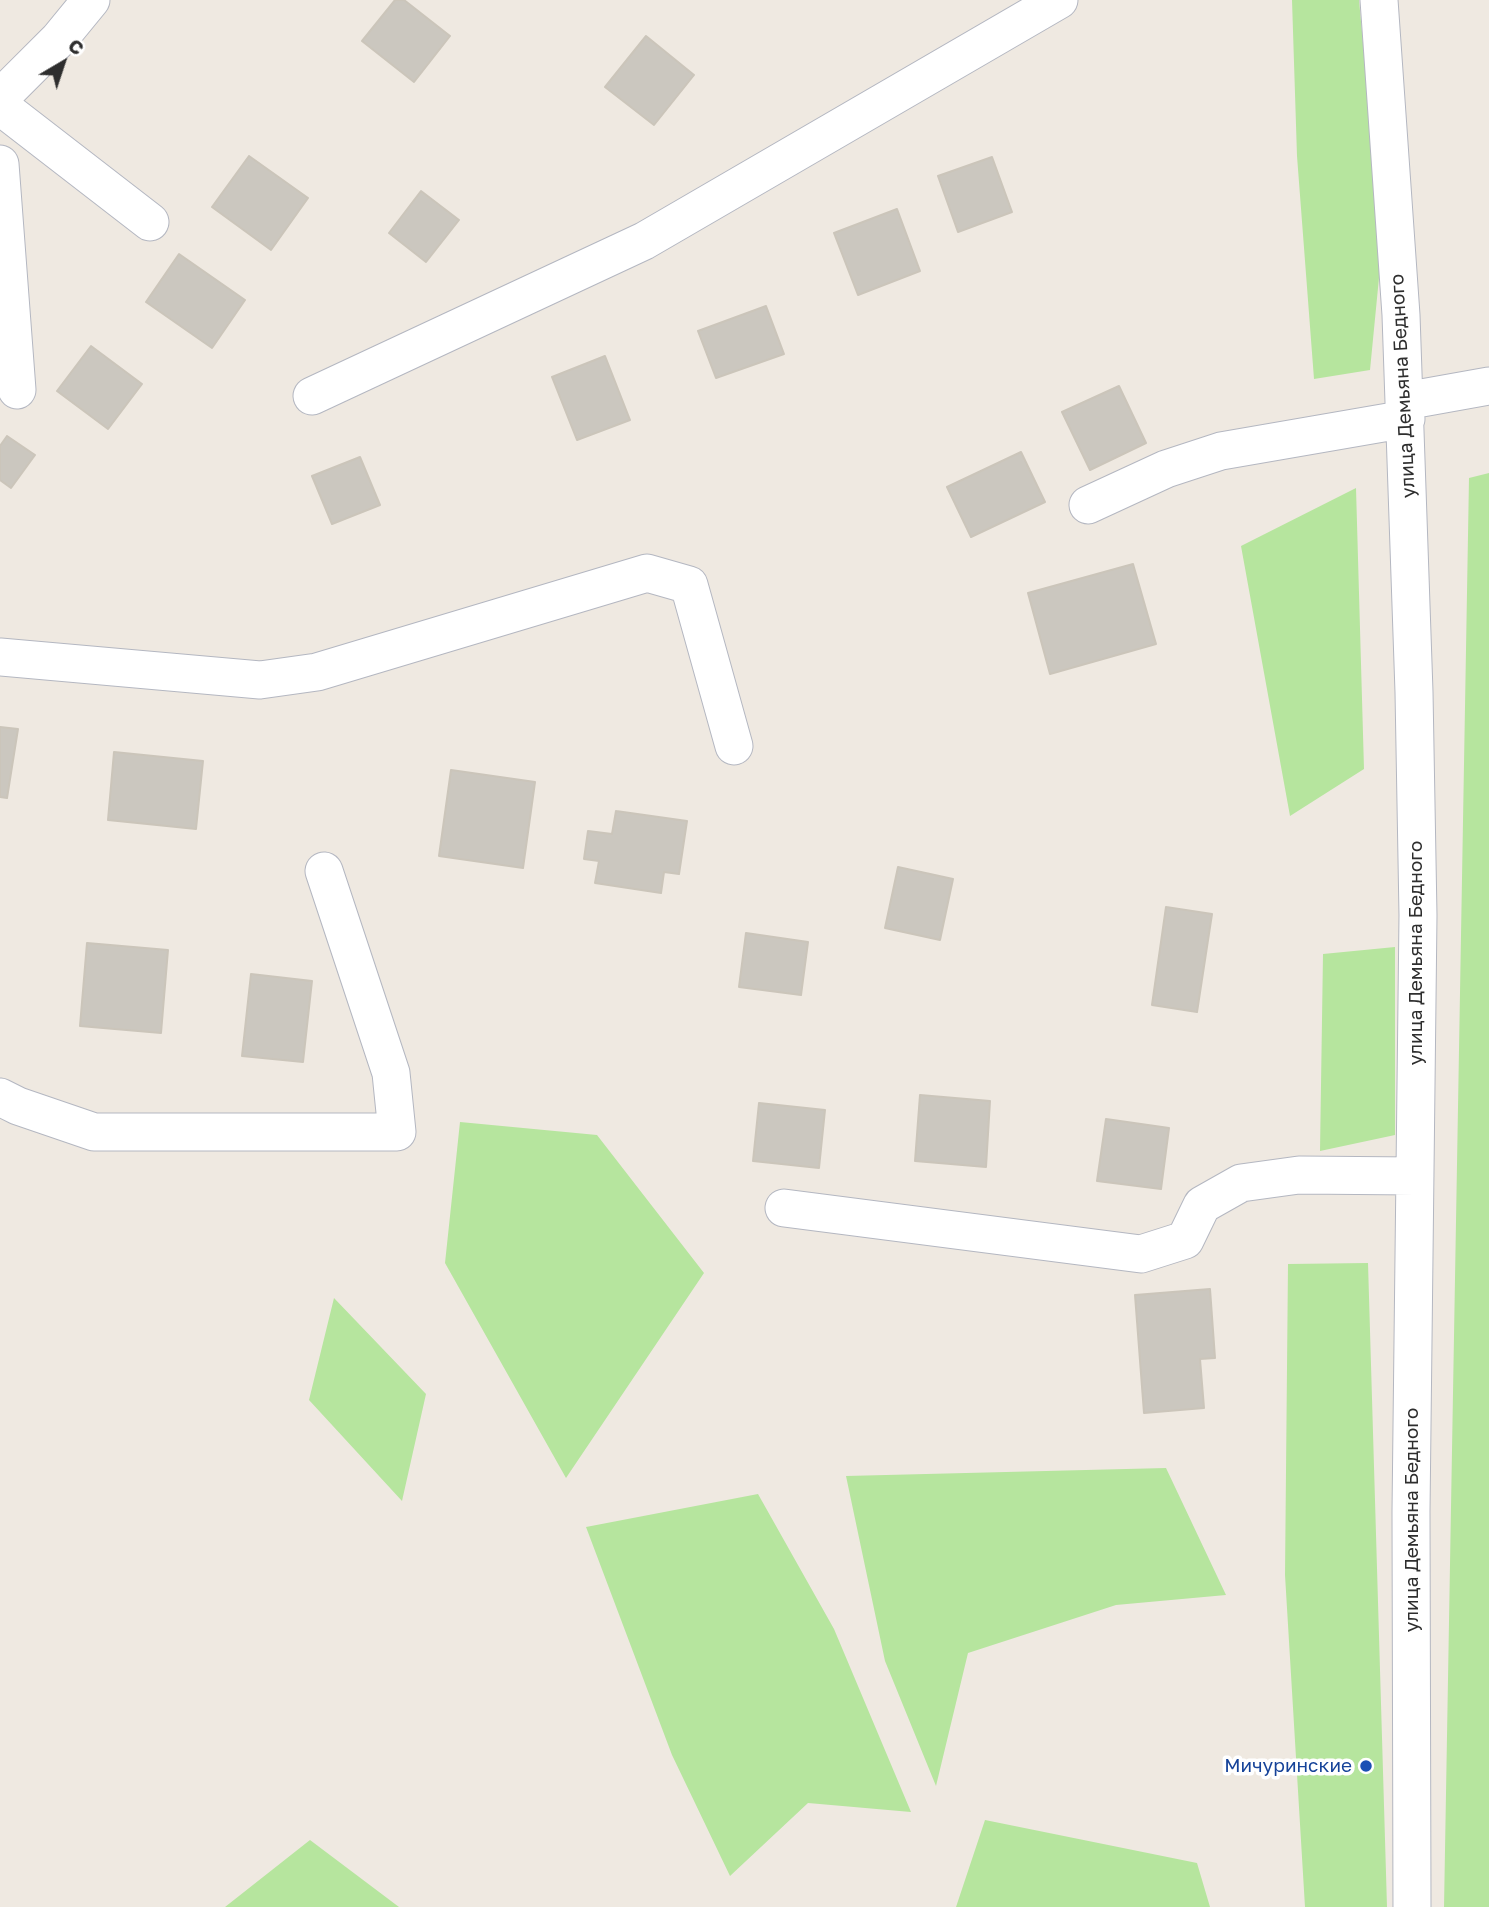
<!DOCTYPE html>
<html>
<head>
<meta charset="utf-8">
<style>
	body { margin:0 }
	#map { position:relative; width:1489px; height:1907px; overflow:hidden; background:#efe9e1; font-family:"Golos Text",sans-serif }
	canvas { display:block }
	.north { position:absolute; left:28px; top:28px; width:70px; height:70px; -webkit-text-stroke:5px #fff; paint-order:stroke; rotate:39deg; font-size:19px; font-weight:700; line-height:28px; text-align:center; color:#2e2e2e }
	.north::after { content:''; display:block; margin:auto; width:24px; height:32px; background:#2e2e2e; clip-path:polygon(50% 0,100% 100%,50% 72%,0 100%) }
</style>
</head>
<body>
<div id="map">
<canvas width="1489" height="1907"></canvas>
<div class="north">С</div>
</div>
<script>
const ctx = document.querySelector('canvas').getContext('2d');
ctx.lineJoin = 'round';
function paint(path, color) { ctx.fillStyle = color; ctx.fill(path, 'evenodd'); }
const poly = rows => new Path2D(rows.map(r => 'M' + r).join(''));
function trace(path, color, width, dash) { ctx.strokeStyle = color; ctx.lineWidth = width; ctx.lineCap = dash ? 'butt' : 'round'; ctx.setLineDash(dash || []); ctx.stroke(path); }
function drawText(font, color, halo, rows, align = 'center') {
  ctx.font = font + ' "Golos Text",sans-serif'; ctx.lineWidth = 7; ctx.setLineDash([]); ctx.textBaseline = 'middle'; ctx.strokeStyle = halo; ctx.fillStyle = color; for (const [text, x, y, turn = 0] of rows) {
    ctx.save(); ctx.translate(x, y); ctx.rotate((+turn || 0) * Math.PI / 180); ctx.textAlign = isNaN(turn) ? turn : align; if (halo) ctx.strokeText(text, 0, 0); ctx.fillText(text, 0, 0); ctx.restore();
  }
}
const green = poly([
	[1292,0,1359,0,1382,247,1370,370,1314,379,1297,156],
	[1489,473,1489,1907,1444,1907,1469,478],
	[1356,488,1364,769,1290,816,1241,546],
	[1395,947,1395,1135,1320,1151,1323,954],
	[460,1122,597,1135,704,1273,566,1478,445,1263],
	[1368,1263,1387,1907,1305,1907,1285,1575,1288,1264],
	[334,1298,426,1394,402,1501,309,1400],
	[1166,1468,1226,1595,1116,1605,968,1653,936,1786,885,1661,846,1476],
	[758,1494,834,1629,911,1812,808,1803,730,1876,672,1755,586,1527],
	[985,1820,1197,1863,1210,1907,956,1907],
	[310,1840,395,1904,399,1907,225,1907]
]);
const building = poly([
	[395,0,404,0,450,36,414,82,362,41,395,0],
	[646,36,694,75,654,125,605,87,646,36],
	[249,156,308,198,271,250,212,207,249,156],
	[992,157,1012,212,958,232,938,176,992,157],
	[421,191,459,220,426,262,389,233,421,191],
	[897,209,920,271,858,295,834,233,897,209],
	[179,254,245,300,212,348,146,302,179,254],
	[766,306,784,354,716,378,698,331,766,306],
	[91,346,142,384,108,429,57,391,91,346],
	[605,356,630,420,577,440,552,377,605,356],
	[1119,386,1146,443,1090,470,1062,412,1119,386],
	[7,436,35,455,11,488,0,480,0,446,7,436],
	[1021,452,1045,502,971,537,947,487,1021,452],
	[360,457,380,505,332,524,312,476,360,457],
	[1133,564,1156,644,1050,674,1028,593,1133,564],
	[0,727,18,729,7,798,0,797,0,727],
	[114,752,203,761,196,829,108,820,114,752],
	[451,770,535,782,523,868,439,856,451,770],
	[616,811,687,821,679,874,664,872,661,893,595,883,599,861,584,859,588,831,612,834,616,811],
	[898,867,953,879,940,940,885,928,898,867],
	[1166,907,1212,914,1197,1012,1152,1005,1166,907],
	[746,933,808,942,801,995,739,987,746,933],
	[87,943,168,950,161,1033,80,1026,87,943],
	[251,974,312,981,303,1062,242,1056,251,974],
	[920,1095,990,1101,986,1167,915,1161,920,1095],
	[759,1103,825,1110,819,1168,753,1161,759,1103],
	[1106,1119,1169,1128,1161,1189,1097,1181,1106,1119],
	[1210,1289,1215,1358,1200,1359,1204,1408,1144,1413,1135,1295,1210,1289]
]);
const minor = poly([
	[1379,0,1401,315,1414,692,1418,915,1411,1511,1412,1907],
	[0,98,59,39,91,0],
	[0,106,150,222],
	[0,164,17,390],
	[312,396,644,241,1059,0],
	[1405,401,1489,386],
	[1088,505,1166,469,1221,451,1406,419],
	[0,657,260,680,317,672,647,573,689,585,734,746],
	[0,1097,18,1106,94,1132,397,1132,391,1073,324,871],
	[784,1208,1141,1254,1185,1240,1202,1205,1241,1183,1299,1175,1415,1176]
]);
const markers = [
	[1366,1766,7,"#1a4fb4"]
];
const streetNames = [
	["улица Демьяна Бедного",1403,386,-93],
	["улица Демьяна Бедного",1416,953,-90],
	["улица Демьяна Бедного",1412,1520,-90]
];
const transitNames = [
	["Мичуринские",1352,1766]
];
paint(green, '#b6e59e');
paint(building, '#cbc7bf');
trace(building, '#cbc5ba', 2);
trace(minor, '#b4b7c1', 39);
trace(minor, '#fff', 37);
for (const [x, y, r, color] of markers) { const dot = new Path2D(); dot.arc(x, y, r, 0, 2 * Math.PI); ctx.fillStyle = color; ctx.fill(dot); trace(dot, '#fff', 2.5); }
drawText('19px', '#2e2e2e', '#fff', streetNames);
drawText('19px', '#164399', '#fff', transitNames, 'right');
</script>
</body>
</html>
